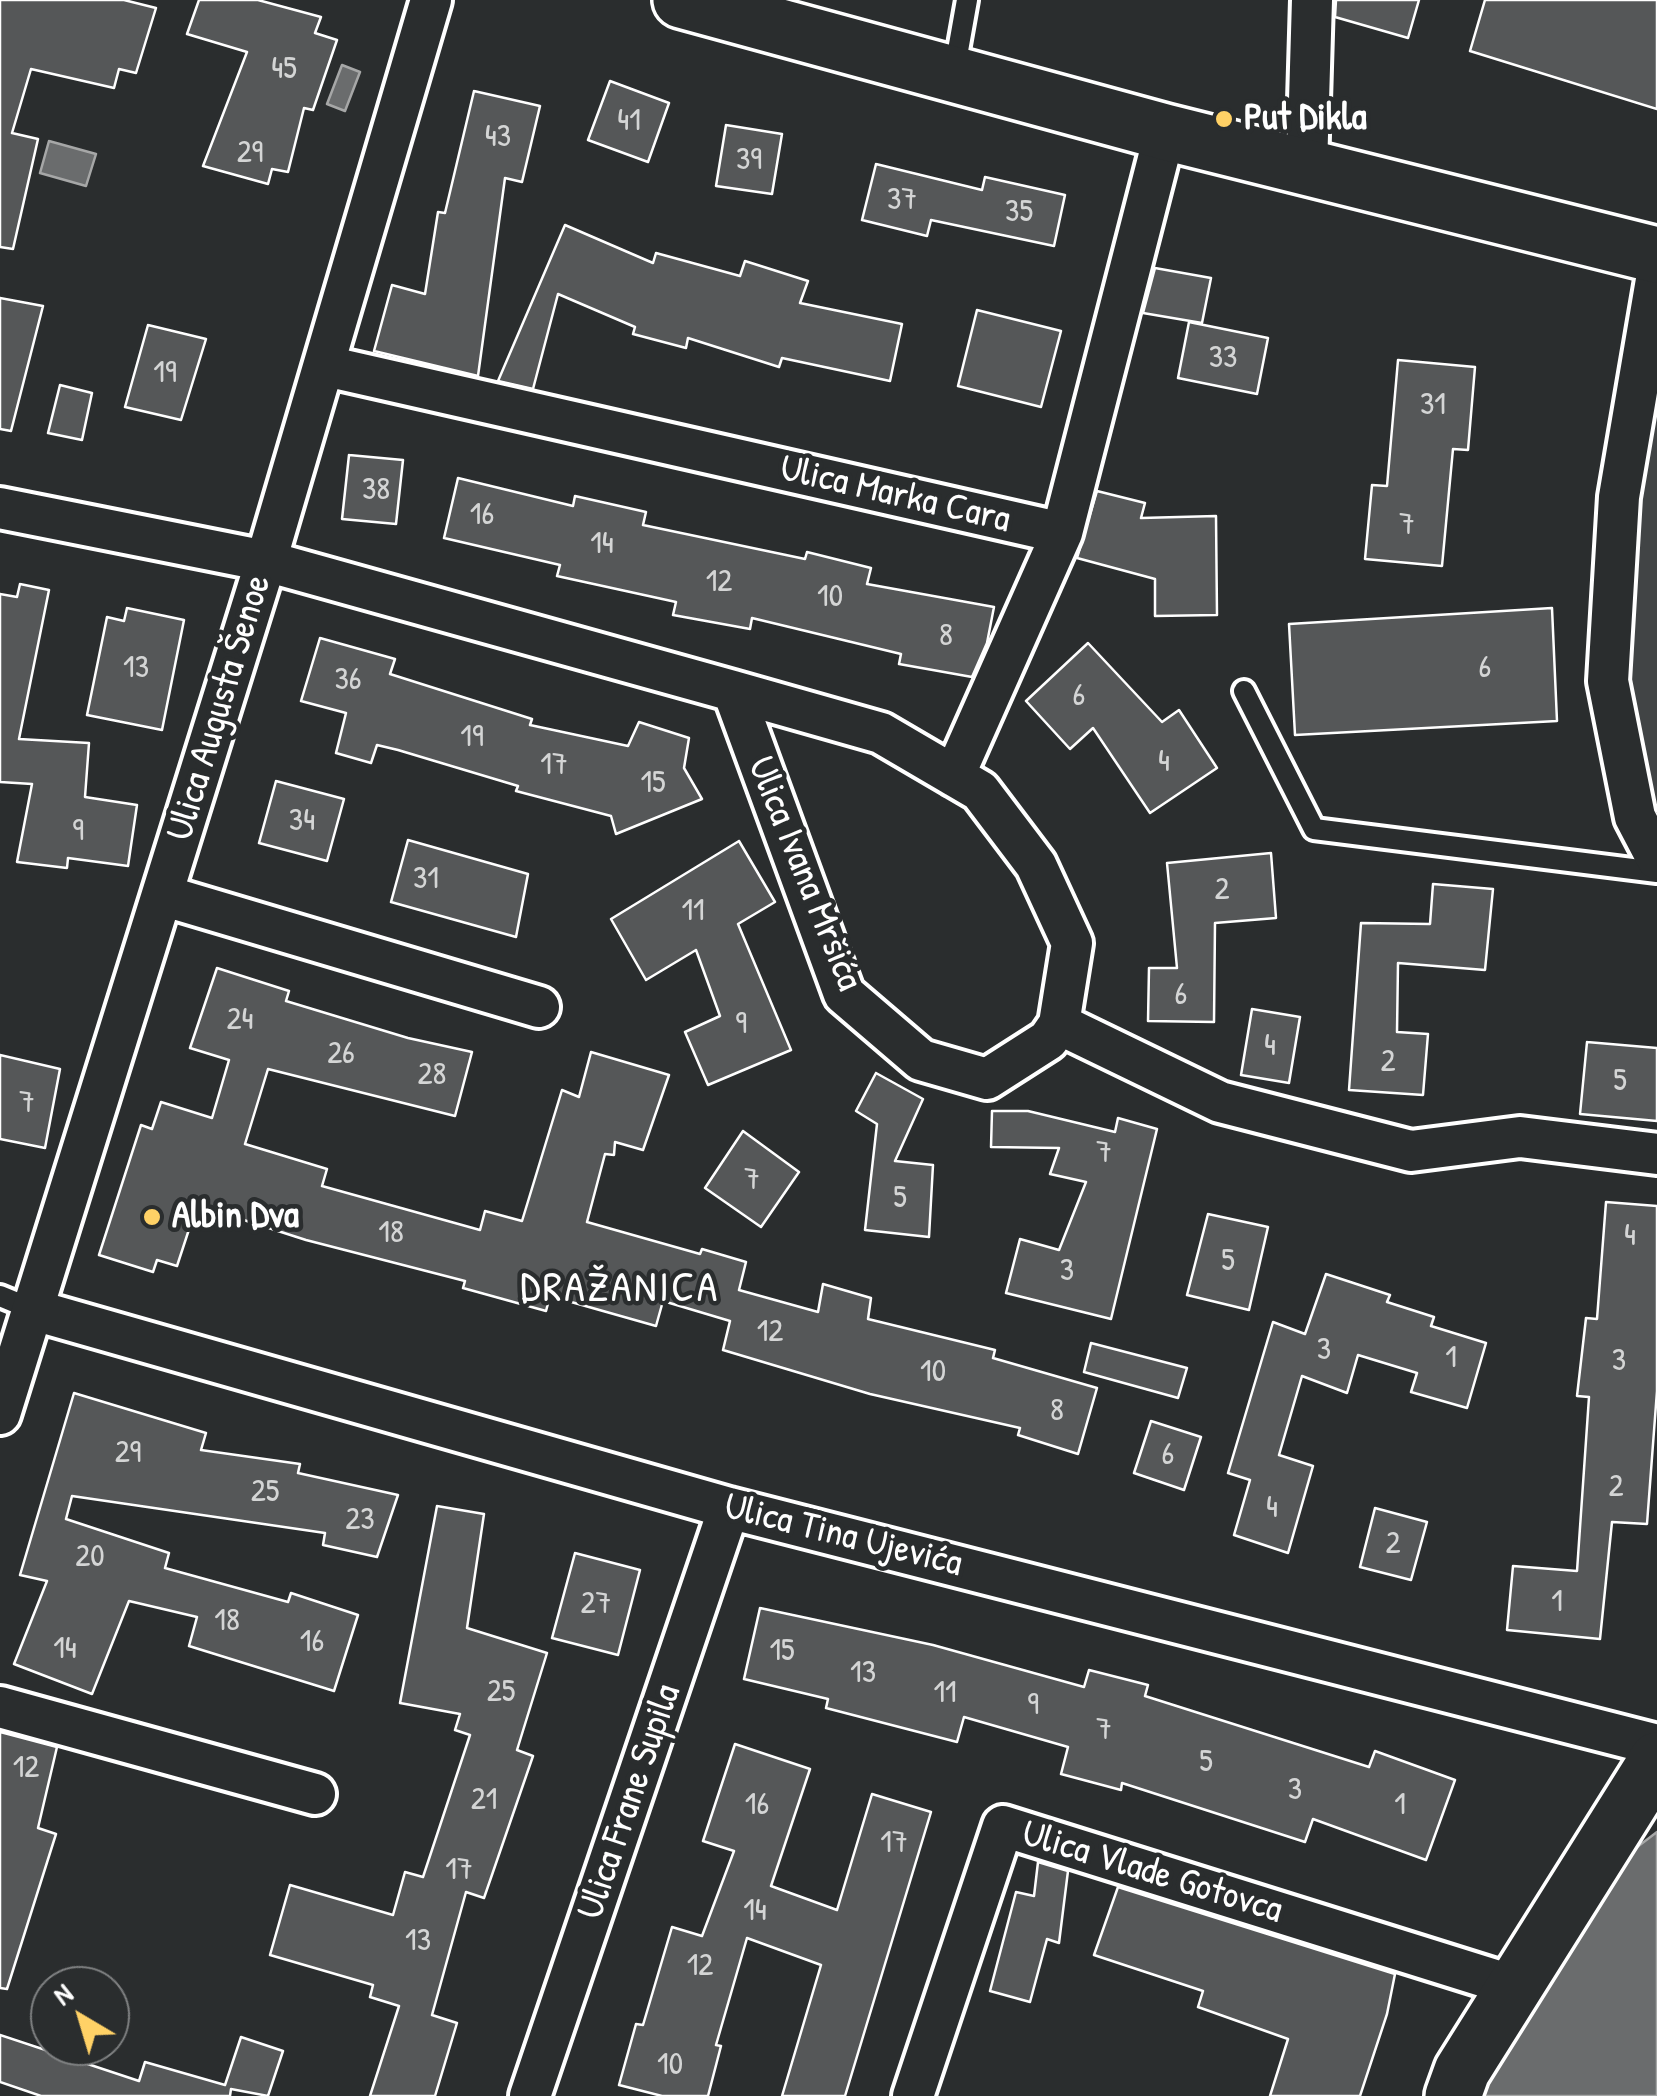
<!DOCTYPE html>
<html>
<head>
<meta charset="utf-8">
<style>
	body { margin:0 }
	#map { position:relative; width:1657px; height:2096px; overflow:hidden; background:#2a2d2e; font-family:"Patrick Hand",sans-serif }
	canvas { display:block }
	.north { position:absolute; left:30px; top:1966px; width:100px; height:100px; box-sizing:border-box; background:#2a2d2e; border:2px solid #7f8182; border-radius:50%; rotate:322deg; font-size:28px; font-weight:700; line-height:40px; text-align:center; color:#fff }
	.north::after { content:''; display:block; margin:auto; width:35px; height:45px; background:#ffd166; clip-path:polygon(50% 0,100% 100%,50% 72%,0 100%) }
</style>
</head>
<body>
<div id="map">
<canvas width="1657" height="2096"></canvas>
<div class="north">N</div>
</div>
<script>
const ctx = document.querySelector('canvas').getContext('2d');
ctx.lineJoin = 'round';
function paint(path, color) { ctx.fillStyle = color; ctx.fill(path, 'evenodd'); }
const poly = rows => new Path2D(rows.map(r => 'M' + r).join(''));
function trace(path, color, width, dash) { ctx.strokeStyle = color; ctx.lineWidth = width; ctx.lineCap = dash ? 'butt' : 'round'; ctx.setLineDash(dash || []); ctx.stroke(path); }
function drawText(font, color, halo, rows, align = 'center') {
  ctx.font = font + ' "Patrick Hand",sans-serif'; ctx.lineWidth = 9; ctx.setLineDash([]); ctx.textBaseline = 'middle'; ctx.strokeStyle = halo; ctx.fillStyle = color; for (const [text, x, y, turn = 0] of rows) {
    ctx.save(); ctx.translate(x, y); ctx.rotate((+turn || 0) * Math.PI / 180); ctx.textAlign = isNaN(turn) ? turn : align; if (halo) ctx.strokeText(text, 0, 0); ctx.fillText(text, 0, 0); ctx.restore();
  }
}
const green = poly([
	[1657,274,1657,819,1608,681]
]);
const water = poly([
	[342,65,360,72,345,111,327,104,342,65],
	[49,141,96,154,86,186,40,173,49,141],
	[1657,1832,1657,2096,1479,2096,1632,1851,1657,1832]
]);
const building = poly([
	[0,0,124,0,156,8,136,73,119,69,114,88,31,69,12,133,38,139,13,249,0,247,0,0],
	[199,0,258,0,321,17,315,33,337,40,313,110,304,108,288,172,272,169,268,184,203,166,247,52,187,34,199,0],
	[1336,0,1419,0,1408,38,1335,17,1336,0],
	[1485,0,1657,0,1657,109,1470,51,1485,0],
	[610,81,669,103,648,162,588,140,610,81],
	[474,91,540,106,522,182,505,178,478,376,374,351,392,285,425,294,438,212,445,213,474,91],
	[726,125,782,134,772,194,716,186,726,125],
	[876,164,982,190,985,177,1065,195,1054,246,931,220,927,236,862,220,876,164],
	[565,225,653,263,656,253,740,276,745,261,808,281,800,303,902,324,890,381,782,358,779,367,688,338,686,348,633,334,635,327,558,294,533,389,498,381,565,225],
	[1155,268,1211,278,1202,323,1143,313,1155,268],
	[0,298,43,306,11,431,0,429,0,298],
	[977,310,1061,331,1041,407,958,386,977,310],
	[1189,322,1268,338,1257,394,1178,378,1189,322],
	[148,325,206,339,181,420,125,407,148,325],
	[1398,360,1475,367,1468,450,1453,449,1442,566,1365,559,1372,485,1387,486,1398,360],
	[60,385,92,393,82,440,48,433,60,385],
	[349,455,403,460,396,524,342,519,349,455],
	[458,478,573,506,575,496,646,512,643,525,805,559,807,552,871,568,867,584,994,607,987,643,972,677,899,664,901,654,752,618,750,629,673,615,676,602,557,576,560,565,444,538,458,478],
	[1097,491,1145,503,1141,518,1216,516,1217,615,1155,616,1155,579,1077,558,1097,491],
	[20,584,49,590,19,739,89,743,85,797,137,805,128,866,68,858,67,868,17,862,32,784,0,782,0,594,17,597,20,584],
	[127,608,184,620,162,730,87,715,107,617,124,621,127,608],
	[1552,608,1557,721,1295,735,1289,624,1552,608],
	[320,638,395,659,390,674,532,719,530,725,628,746,639,722,689,738,684,768,702,799,616,834,611,816,516,791,518,786,398,750,377,745,371,763,336,753,346,713,301,701,320,638],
	[1088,643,1162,722,1179,710,1217,768,1150,813,1093,728,1070,749,1026,701,1088,643],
	[276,781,344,799,327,861,259,843,276,781],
	[408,840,528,874,516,937,391,902,408,840],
	[739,841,775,902,738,924,791,1050,708,1085,685,1032,720,1016,696,950,646,980,611,919,739,841],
	[1271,853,1276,918,1215,923,1214,1022,1148,1021,1149,968,1177,968,1167,863,1271,853],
	[1433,884,1493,889,1485,970,1398,963,1397,1032,1428,1034,1423,1095,1349,1090,1361,923,1430,924,1433,884],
	[217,968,289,991,286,1001,408,1038,472,1052,455,1116,268,1069,245,1144,327,1169,322,1186,480,1230,485,1211,522,1221,562,1090,579,1097,591,1052,669,1075,643,1150,615,1142,614,1155,605,1154,587,1222,700,1254,702,1249,746,1262,739,1290,818,1312,823,1284,871,1298,868,1319,995,1350,993,1358,1097,1388,1078,1454,1018,1435,1020,1428,870,1394,723,1350,730,1321,663,1301,656,1326,550,1296,546,1311,463,1288,465,1281,306,1240,197,1205,177,1266,157,1260,153,1272,99,1255,141,1125,152,1129,161,1102,212,1118,229,1060,190,1048,217,968],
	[1252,1009,1300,1017,1289,1083,1241,1075,1252,1009],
	[1587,1042,1657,1048,1657,1121,1580,1114,1587,1042],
	[0,1055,60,1069,45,1148,0,1139,0,1055],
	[876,1073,923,1099,895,1161,933,1165,929,1237,865,1230,877,1124,856,1111,876,1073],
	[992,1111,1028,1111,1115,1132,1118,1118,1157,1129,1111,1319,1006,1293,1020,1239,1059,1250,1086,1182,1050,1174,1059,1148,991,1147,992,1111],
	[743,1131,799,1172,761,1227,705,1188,743,1131],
	[1606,1202,1657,1206,1657,1391,1647,1524,1612,1522,1600,1639,1507,1630,1513,1566,1577,1571,1589,1397,1577,1396,1586,1318,1597,1319,1606,1202],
	[1208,1214,1268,1227,1249,1310,1187,1295,1208,1214],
	[1326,1274,1390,1295,1387,1302,1434,1317,1431,1326,1486,1343,1467,1408,1411,1392,1417,1373,1358,1355,1347,1393,1302,1376,1279,1455,1313,1466,1288,1553,1234,1535,1250,1480,1228,1473,1273,1322,1305,1334,1326,1274],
	[1091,1343,1187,1368,1178,1398,1084,1372,1091,1343],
	[74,1393,206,1433,201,1450,300,1464,298,1473,398,1495,377,1557,323,1545,325,1533,72,1496,66,1519,169,1553,165,1568,288,1602,291,1593,358,1615,334,1691,189,1646,197,1617,129,1601,92,1694,14,1664,47,1581,20,1575,74,1393],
	[1151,1421,1201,1437,1184,1490,1134,1473,1151,1421],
	[437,1506,484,1514,467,1628,547,1653,517,1750,533,1756,484,1898,466,1892,432,2015,457,2023,435,2096,370,2096,399,2006,370,1997,373,1985,270,1955,290,1885,393,1915,405,1872,423,1877,470,1735,455,1730,460,1714,400,1703,437,1506],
	[1375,1508,1427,1522,1411,1580,1360,1567,1375,1508],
	[575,1553,640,1570,618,1655,552,1638,575,1553],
	[760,1608,933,1645,1084,1687,1089,1670,1148,1685,1145,1696,1369,1767,1375,1751,1455,1780,1426,1860,1313,1819,1305,1842,1122,1783,1121,1790,1061,1774,1068,1747,964,1717,957,1742,826,1708,828,1699,744,1679,760,1608],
	[0,1732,57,1747,38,1828,56,1834,7,1989,0,1988,0,1732],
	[735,1744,810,1769,771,1886,837,1910,872,1794,931,1812,845,2096,782,2096,821,1965,747,1938,716,2045,721,2046,708,2096,662,2096,619,2085,636,2024,643,2025,672,1927,702,1936,734,1851,703,1841,735,1744],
	[1038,1862,1068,1871,1059,1943,1047,1939,1030,2002,990,1991,1016,1892,1034,1896,1038,1862],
	[1118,1887,1395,1974,1387,2014,1360,2096,1270,2096,1288,2039,1198,2007,1203,1991,1094,1955,1118,1887],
	[0,2035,139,2081,145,2062,225,2085,241,2037,283,2051,268,2096,231,2089,230,2096,41,2096,0,2082,0,2035]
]);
const lane = poly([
	[954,73,967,0],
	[1244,691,1314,829,1657,872],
	[0,1296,34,1310]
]);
const street = poly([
	[1307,168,1312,0],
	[1657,274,1619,497,1608,681,1635,817,1657,859],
	[326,366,1062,533,1165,132],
	[0,508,266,561,733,691,881,733,980,791,1036,865,1072,943,1059,1024,1048,1040,987,1079,921,1060,844,994,733,691],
	[954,776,1062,533],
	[162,895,539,1007],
	[1059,1024,1220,1102,1411,1151,1520,1137,1657,1154],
	[34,1310,729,1508,1657,1745],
	[0,1414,266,561,431,0],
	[0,1707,315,1794],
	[530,2096,729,1508],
	[913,2096,1003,1826,1514,1986]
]);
const secondary = poly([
	[681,0,1165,132,1657,255],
	[1453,2096,1462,2071,1657,1760]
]);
const markers = [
	[1224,119,10,"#ffd166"],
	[152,1217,10,"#ffd166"]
];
const numberNames = [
	["45",284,69],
	["41",629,121],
	["43",498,137],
	["29",250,153],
	["39",749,160],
	["37",902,200],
	["35",1019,212],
	["33",1223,358],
	["19",165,373],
	["31",1433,405],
	["38",376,490],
	["16",482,515],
	["7",1407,525],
	["14",602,544],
	["12",719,582],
	["10",830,597],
	["8",946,636],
	["13",136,668],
	["6",1485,668],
	["36",348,680],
	["6",1079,696],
	["19",472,737],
	["4",1164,762],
	["17",554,765],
	["15",653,783],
	["34",302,821],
	["9",78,831],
	["31",426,879],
	["2",1222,890],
	["11",693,911],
	["6",1181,995],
	["24",240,1020],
	["9",741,1024],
	["4",1270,1046],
	["26",341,1054],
	["2",1388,1062],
	["28",432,1075],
	["5",1620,1081],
	["7",27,1103],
	["7",1104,1153],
	["7",752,1180],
	["5",900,1198],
	["18",391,1233],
	["4",1630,1236],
	["5",1228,1261],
	["3",1067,1271],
	["12",770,1332],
	["3",1324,1350],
	["1",1451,1358],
	["3",1619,1361],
	["10",933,1372],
	["8",1057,1411],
	["29",128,1453],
	["6",1168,1455],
	["2",1616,1487],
	["25",265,1492],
	["4",1272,1508],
	["23",360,1520],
	["2",1393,1544],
	["20",90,1557],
	["1",1557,1602],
	["27",596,1604],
	["18",227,1621],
	["16",312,1642],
	["14",65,1649],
	["15",782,1651],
	["13",863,1673],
	["25",501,1692],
	["11",945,1693],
	["9",1033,1705],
	["7",1104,1730],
	["5",1206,1762],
	["12",26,1768],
	["3",1295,1790],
	["21",484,1800],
	["16",757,1805],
	["1",1400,1805],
	["17",894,1843],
	["17",459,1870],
	["14",755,1911],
	["13",418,1941],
	["12",700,1966],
	["10",670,2065]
];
const poiNames = [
	["Put Dikla",1244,119],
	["Albin Dva",172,1217]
];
const streetNames = [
	["Ulica Marka Cara",895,495,13],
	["Ulica Augusta Šenoe",220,708,-73],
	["Ulica Ivana Mršića",804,874,68],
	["Ulica Tina Ujevića",843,1536,14],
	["Ulica Frane Supila",630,1802,-71],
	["Ulica Vlade Gotovca",1152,1873,17]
];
const quarterNames = [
	["DRAŽANICA",620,1290]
];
paint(green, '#414445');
paint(water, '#6a6c6d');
trace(water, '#a6a7a7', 2.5);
paint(building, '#555758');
trace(building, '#fff', 2.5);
trace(lane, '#fff', 28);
trace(street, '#fff', 48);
trace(secondary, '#fff', 62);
trace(lane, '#2a2d2e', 20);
trace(street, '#2a2d2e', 40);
trace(secondary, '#2a2d2e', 55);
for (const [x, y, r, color] of markers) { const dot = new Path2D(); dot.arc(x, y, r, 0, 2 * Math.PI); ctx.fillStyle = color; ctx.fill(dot); trace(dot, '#2a2d2e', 4); }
drawText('32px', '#d4d5d5', null, numberNames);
drawText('bold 38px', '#fff', '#2a2d2e', poiNames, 'left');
drawText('38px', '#fff', '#2a2d2e', streetNames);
ctx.letterSpacing = '2.5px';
drawText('42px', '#fff', '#2a2d2e', quarterNames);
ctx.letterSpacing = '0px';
</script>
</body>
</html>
